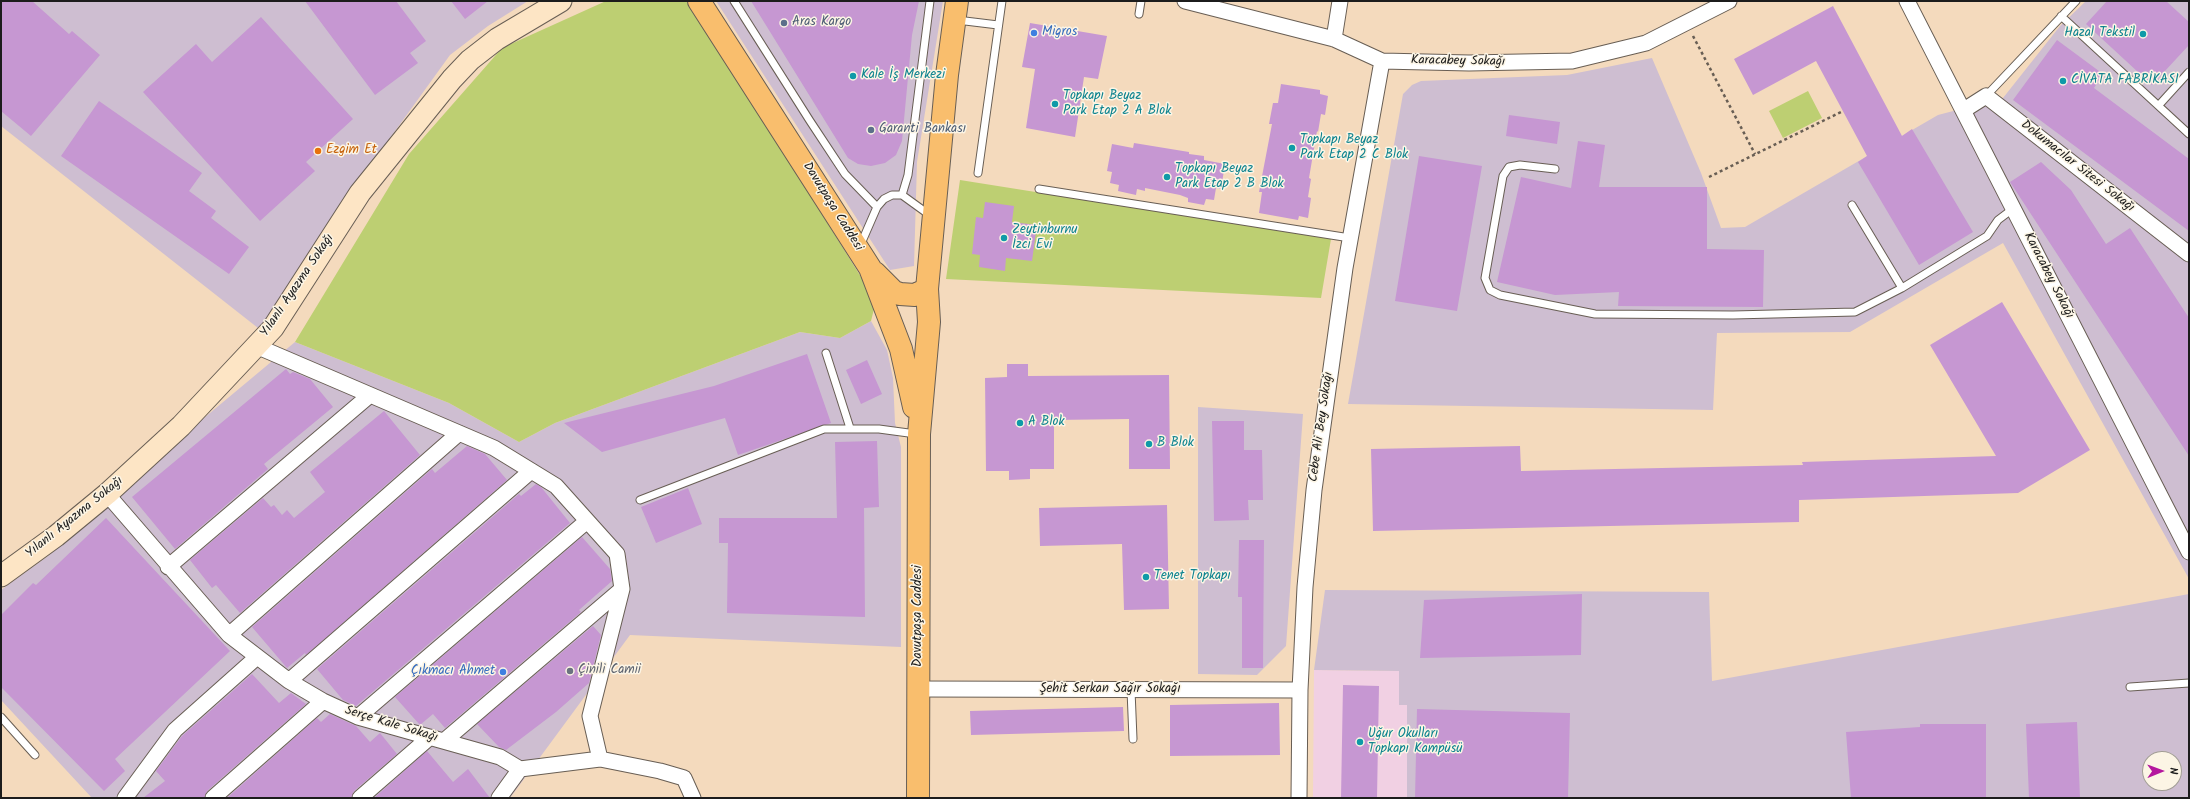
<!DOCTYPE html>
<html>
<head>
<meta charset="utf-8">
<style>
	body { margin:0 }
	#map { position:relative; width:2190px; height:799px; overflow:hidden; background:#f4dabd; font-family:Kalam,sans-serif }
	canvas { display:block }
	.frame { position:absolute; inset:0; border:2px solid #1c1c1c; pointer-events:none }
	.north { position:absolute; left:2142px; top:751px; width:40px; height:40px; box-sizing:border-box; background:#fcf5e5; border:1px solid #a29e95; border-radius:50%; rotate:89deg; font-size:11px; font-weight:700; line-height:16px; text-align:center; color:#1c1c1c }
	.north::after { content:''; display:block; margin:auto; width:14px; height:18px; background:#b5179e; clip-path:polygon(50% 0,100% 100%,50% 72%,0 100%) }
</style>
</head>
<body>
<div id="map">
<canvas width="2190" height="799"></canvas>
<div class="frame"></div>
<div class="north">N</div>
</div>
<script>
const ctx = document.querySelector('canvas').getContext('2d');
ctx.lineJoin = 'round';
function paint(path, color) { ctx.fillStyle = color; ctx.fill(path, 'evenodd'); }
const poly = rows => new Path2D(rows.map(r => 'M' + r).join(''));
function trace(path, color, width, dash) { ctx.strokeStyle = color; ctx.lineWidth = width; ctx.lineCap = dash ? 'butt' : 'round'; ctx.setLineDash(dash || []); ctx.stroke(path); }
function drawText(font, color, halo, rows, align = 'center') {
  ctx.font = font + ' Kalam,sans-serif'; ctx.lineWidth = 3; ctx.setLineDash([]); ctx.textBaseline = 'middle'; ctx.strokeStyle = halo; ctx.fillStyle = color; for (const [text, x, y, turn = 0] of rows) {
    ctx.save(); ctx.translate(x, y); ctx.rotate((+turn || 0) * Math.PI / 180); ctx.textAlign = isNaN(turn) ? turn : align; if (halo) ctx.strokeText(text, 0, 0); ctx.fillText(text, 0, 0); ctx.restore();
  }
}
const built = poly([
	[1314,670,1399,671,1399,705,1408,705,1407,798,1313,798]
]);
const industrial = poly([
	[1,1,528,1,488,26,450,55,359,181,267,319,258,328,1,126],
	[716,1,943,1,917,162,914,266,890,270],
	[2086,1,2187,1,2189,3,2189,579,2003,243,1850,332,1717,333,1713,410,1348,404,1403,94,1412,85,1421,81,1567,75,1652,58,1701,173,1721,228,1745,227,1938,115,2003,98,2060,26],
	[871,321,887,350,893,378,895,423,901,447,901,647,630,635,510,798,92,798,1,700,1,590,48,556,125,492,192,428,295,342,449,403,519,442,555,423,800,332,840,338],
	[1198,407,1303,414,1286,646,1257,675,1198,674],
	[1325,590,1709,592,1712,681,2189,594,2189,798,1407,798,1407,705,1399,705,1399,671,1314,670],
	[2150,759,2174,759,2174,783,2150,783]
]);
const green = poly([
	[606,1,689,1,876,301,871,321,840,338,800,332,555,423,519,442,449,403,295,342,409,154,502,48],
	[1808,91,1822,118,1783,138,1769,111],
	[960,180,1331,239,1321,298,946,279]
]);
const building = poly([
	[1,1,32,1,69,34,72,31,100,55,31,136,1,111],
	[305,1,396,1,426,41,410,53,418,63,375,95],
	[451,1,488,1,465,19],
	[751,1,919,1,912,35,902,141,896,155,885,163,871,166,858,164,848,158],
	[2107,1,2166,1,2189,22,2189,45,2152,85,2086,24],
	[1833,6,1902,136,1912,129,1973,232,1919,265,1858,162,1867,156,1816,61,1753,95,1734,59],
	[261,17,353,119,306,162,315,171,260,221,143,92,196,44,212,62],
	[1030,23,1107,36,1098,79,1084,77,1075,137,1026,128,1035,69,1022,67],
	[2057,40,2103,74,2094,88,2189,159,2189,231,2013,100],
	[1281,84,1320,90,1320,94,1328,96,1325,115,1321,114,1318,132,1317,131,1309,178,1311,179,1308,197,1311,198,1308,218,1299,216,1298,220,1259,213,1262,192,1259,192,1272,124,1269,124,1273,103,1278,103],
	[99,101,202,173,189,191,216,211,211,218,249,247,229,274,61,156],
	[1509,115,1560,122,1557,144,1506,136],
	[1578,141,1605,145,1599,187,1707,187,1707,249,1764,250,1763,307,1618,306,1619,292,1555,295,1497,282,1521,177,1571,188],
	[1134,143,1189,152,1189,154,1204,156,1204,160,1225,164,1221,189,1216,188,1214,200,1206,199,1204,205,1188,202,1188,198,1180,195,1145,188,1145,191,1137,189,1136,195,1118,191,1119,185,1110,183,1112,172,1107,171,1112,144,1133,148],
	[1419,156,1482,166,1457,311,1395,301],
	[2041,162,2071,190,2106,244,2130,228,2189,318,2189,456,2010,182],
	[985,202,1014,206,1012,222,1037,225,1032,261,1006,258,1005,271,979,267,980,255,972,254,976,217,983,218],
	[2002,302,2090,450,2018,493,1799,500,1799,522,1373,531,1371,449,1520,446,1521,471,1803,465,1802,462,1996,456,1930,345],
	[807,354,831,423,738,455,725,418,602,452,564,423,714,386],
	[867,360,882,394,861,404,846,370],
	[1007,364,1028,364,1028,376,1169,375,1170,469,1129,469,1129,419,1054,420,1054,469,1030,469,1030,479,1009,480,1009,471,986,471,985,378,1007,377],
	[286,369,290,374,293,372,310,379,333,407,264,464,268,469,175,549,132,497],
	[384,411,420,455,240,613,216,585,212,588,190,560,263,498,271,507,274,505,282,515,287,510,294,518,325,492,310,472],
	[1212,421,1244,421,1244,450,1262,450,1263,500,1248,500,1249,520,1214,521],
	[877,441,879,507,864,508,865,617,727,613,728,543,719,543,719,518,837,518,835,442],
	[467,446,485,454,507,480,306,655,305,653,287,668,252,627,432,469,435,473],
	[536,484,541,487,570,523,356,706,343,700,317,669,519,494,521,496],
	[688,488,702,524,656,543,641,507],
	[1167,505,1169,609,1124,610,1122,544,1040,546,1039,508],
	[106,518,230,651,115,759,125,771,104,791,1,687,1,615,33,583,36,585],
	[582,537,610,569,612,581,579,610,581,612,445,728,433,714,420,725,395,697],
	[1239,540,1264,540,1263,668,1242,668,1242,597,1238,597],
	[1582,594,1581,655,1420,658,1424,600],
	[593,626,601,635,589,683,556,712,506,750,499,747,477,724],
	[252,674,279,703,291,693,306,704,207,791,204,798,143,798,165,781,156,771,182,736],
	[1343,685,1379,686,1377,798,1341,798],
	[1279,703,1280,755,1170,756,1170,705],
	[1123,707,1124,731,971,735,970,711],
	[1417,709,1570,713,1568,798,1415,798],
	[330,714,356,726,370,742,380,733,397,754,354,791,351,798,227,798,317,718,321,722],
	[2077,722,2080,798,2029,798,2026,724],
	[1920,724,1986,724,1986,798,1851,798,1846,732,1920,727],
	[427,751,453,782,468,769,490,798,374,798]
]);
const path = poly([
	[1693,36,1755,154],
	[1709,177,1843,111]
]);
const lane = poly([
	[734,1,810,121,845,174,877,207],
	[1139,14,1141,1],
	[2061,16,2189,134],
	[957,20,998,25],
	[1986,96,2076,1],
	[2159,105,2189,72],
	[1555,169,1520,165,1509,167,1503,176,1485,278,1490,290,1500,295,1595,314,1733,315,1855,312,1902,288,1987,236,1998,220,2014,208],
	[978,173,1002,1],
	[1039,189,1350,238],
	[902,195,908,175,930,1],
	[1852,205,1902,288],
	[860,246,877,207,884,199,892,195,902,195,931,216],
	[826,353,850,428],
	[640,500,824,429,879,429,916,434],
	[2130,687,2189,683],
	[1131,690,1133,739],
	[1,717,35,755]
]);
const street = poly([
	[1185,1,1334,39,1382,61,1469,63,1572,61,1646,43,1729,1],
	[1907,1,2189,552],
	[1334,39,1340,1],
	[1964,110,1986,96,2189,254],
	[256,346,494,448,556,486,617,554,622,589,590,716,600,759],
	[107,494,229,635,289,681,323,701,358,717,500,757,520,769,600,759,660,771,684,778,693,798],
	[168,567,370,395],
	[229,635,459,433],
	[289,681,531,471],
	[919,689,1300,690],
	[358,717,587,521],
	[444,741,622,589],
	[125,798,175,730,257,657],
	[213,798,323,701],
	[360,798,430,737],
	[499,798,520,769],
	[1299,798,1300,690,1305,587,1314,490,1345,268,1382,61]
]);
const secondary = poly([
	[1,576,56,536,107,494,181,426,273,328,360,193,452,79,470,60,497,39,561,1]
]);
const primary = poly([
	[699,1,870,268,901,349,914,407],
	[875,273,894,292,900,294,915,295,927,289],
	[918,798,919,434,929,322,927,289,947,75,957,1]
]);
const markers = [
	[784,23,4,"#5c6f8a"],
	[1034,33,4,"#3f7fe0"],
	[2143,34,4,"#0f9aa8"],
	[853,76,4,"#0f9aa8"],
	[2063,81,4,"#0f9aa8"],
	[1055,104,4,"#0f9aa8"],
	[871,130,4,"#5c6f8a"],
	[1292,148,4,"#0f9aa8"],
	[318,151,4,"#e8710a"],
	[1167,177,4,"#0f9aa8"],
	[1004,238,4,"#0f9aa8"],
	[1020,423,4,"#0f9aa8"],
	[1149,444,4,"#0f9aa8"],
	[1146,577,4,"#0f9aa8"],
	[570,671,4,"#6b7280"],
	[503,672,4,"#3f7fe0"],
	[1360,742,4,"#0f9aa8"]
];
const serviceNames = [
	["Aras Kargo",792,23],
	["Garanti Bankası",879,130]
];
const shopNames = [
	["Migros",1042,33],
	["Çıkmacı Ahmet",495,672,"right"]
];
const cultureNames = [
	["Hazal Tekstil",2135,34,"right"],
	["Kale İş Merkezi",861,76],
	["CİVATA FABRİKASI",2071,81],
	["Topkapı Beyaz",1063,97],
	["Park Etap 2 A Blok",1063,112],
	["Topkapı Beyaz",1300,141],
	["Park Etap 2 C Blok",1300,156],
	["Topkapı Beyaz",1175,170],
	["Park Etap 2 B Blok",1175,185],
	["Zeytinburnu",1012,231],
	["İzci Evi",1012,246],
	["A Blok",1028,423],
	["B Blok",1157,444],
	["Tenet Topkapı",1154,577],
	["Uğur Okulları",1368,735],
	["Topkapı Kampüsü",1368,750]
];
const streetNames = [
	["Karacabey Sokağı",1458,62,1],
	["Dokumacılar Sitesi Sokağı",2077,167,38],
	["Davutpaşa Caddesi",832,207,58],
	["Karacabey Sokağı",2048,276,63],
	["Yılanlı Ayazma Sokağı",298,286,-56],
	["Cebe Ali Bey Sokağı",1322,427,-82],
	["Yılanlı Ayazma Sokağı",75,518,-39],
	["Davutpaşa Caddesi",919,616,-90],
	["Şehit Serkan Sağır Sokağı",1110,690],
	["Serçe Kale Sokağı",391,725,17]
];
const foodNames = [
	["Ezgim Et",326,151]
];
const worshipNames = [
	["Çinili Camii",578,671]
];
paint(built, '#f1d0e3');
paint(industrial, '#cebed1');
paint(green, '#bdcf72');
paint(building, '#c697d2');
trace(lane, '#685e54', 9);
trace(street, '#685e54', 17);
trace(secondary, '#685e54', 23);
trace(primary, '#685e54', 24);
trace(path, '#685e54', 2.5, [3, 3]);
trace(lane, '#fff', 7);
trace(street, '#fff', 15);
trace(secondary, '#fde5c5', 21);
trace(primary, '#f9be6d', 22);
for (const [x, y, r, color] of markers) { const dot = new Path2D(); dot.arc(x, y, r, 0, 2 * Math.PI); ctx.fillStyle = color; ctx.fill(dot); trace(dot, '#fcf5e5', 1.5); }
drawText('13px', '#4e5e75', '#fcf5e5', serviceNames, 'left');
drawText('13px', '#366cbe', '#fcf5e5', shopNames, 'left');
drawText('13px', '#0d838f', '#fcf5e5', cultureNames, 'left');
drawText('13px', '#1c1c1c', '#fcf5e5', streetNames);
drawText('13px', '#c56008', '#fcf5e5', foodNames, 'left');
drawText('13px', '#5b616d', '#fcf5e5', worshipNames, 'left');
</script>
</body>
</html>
